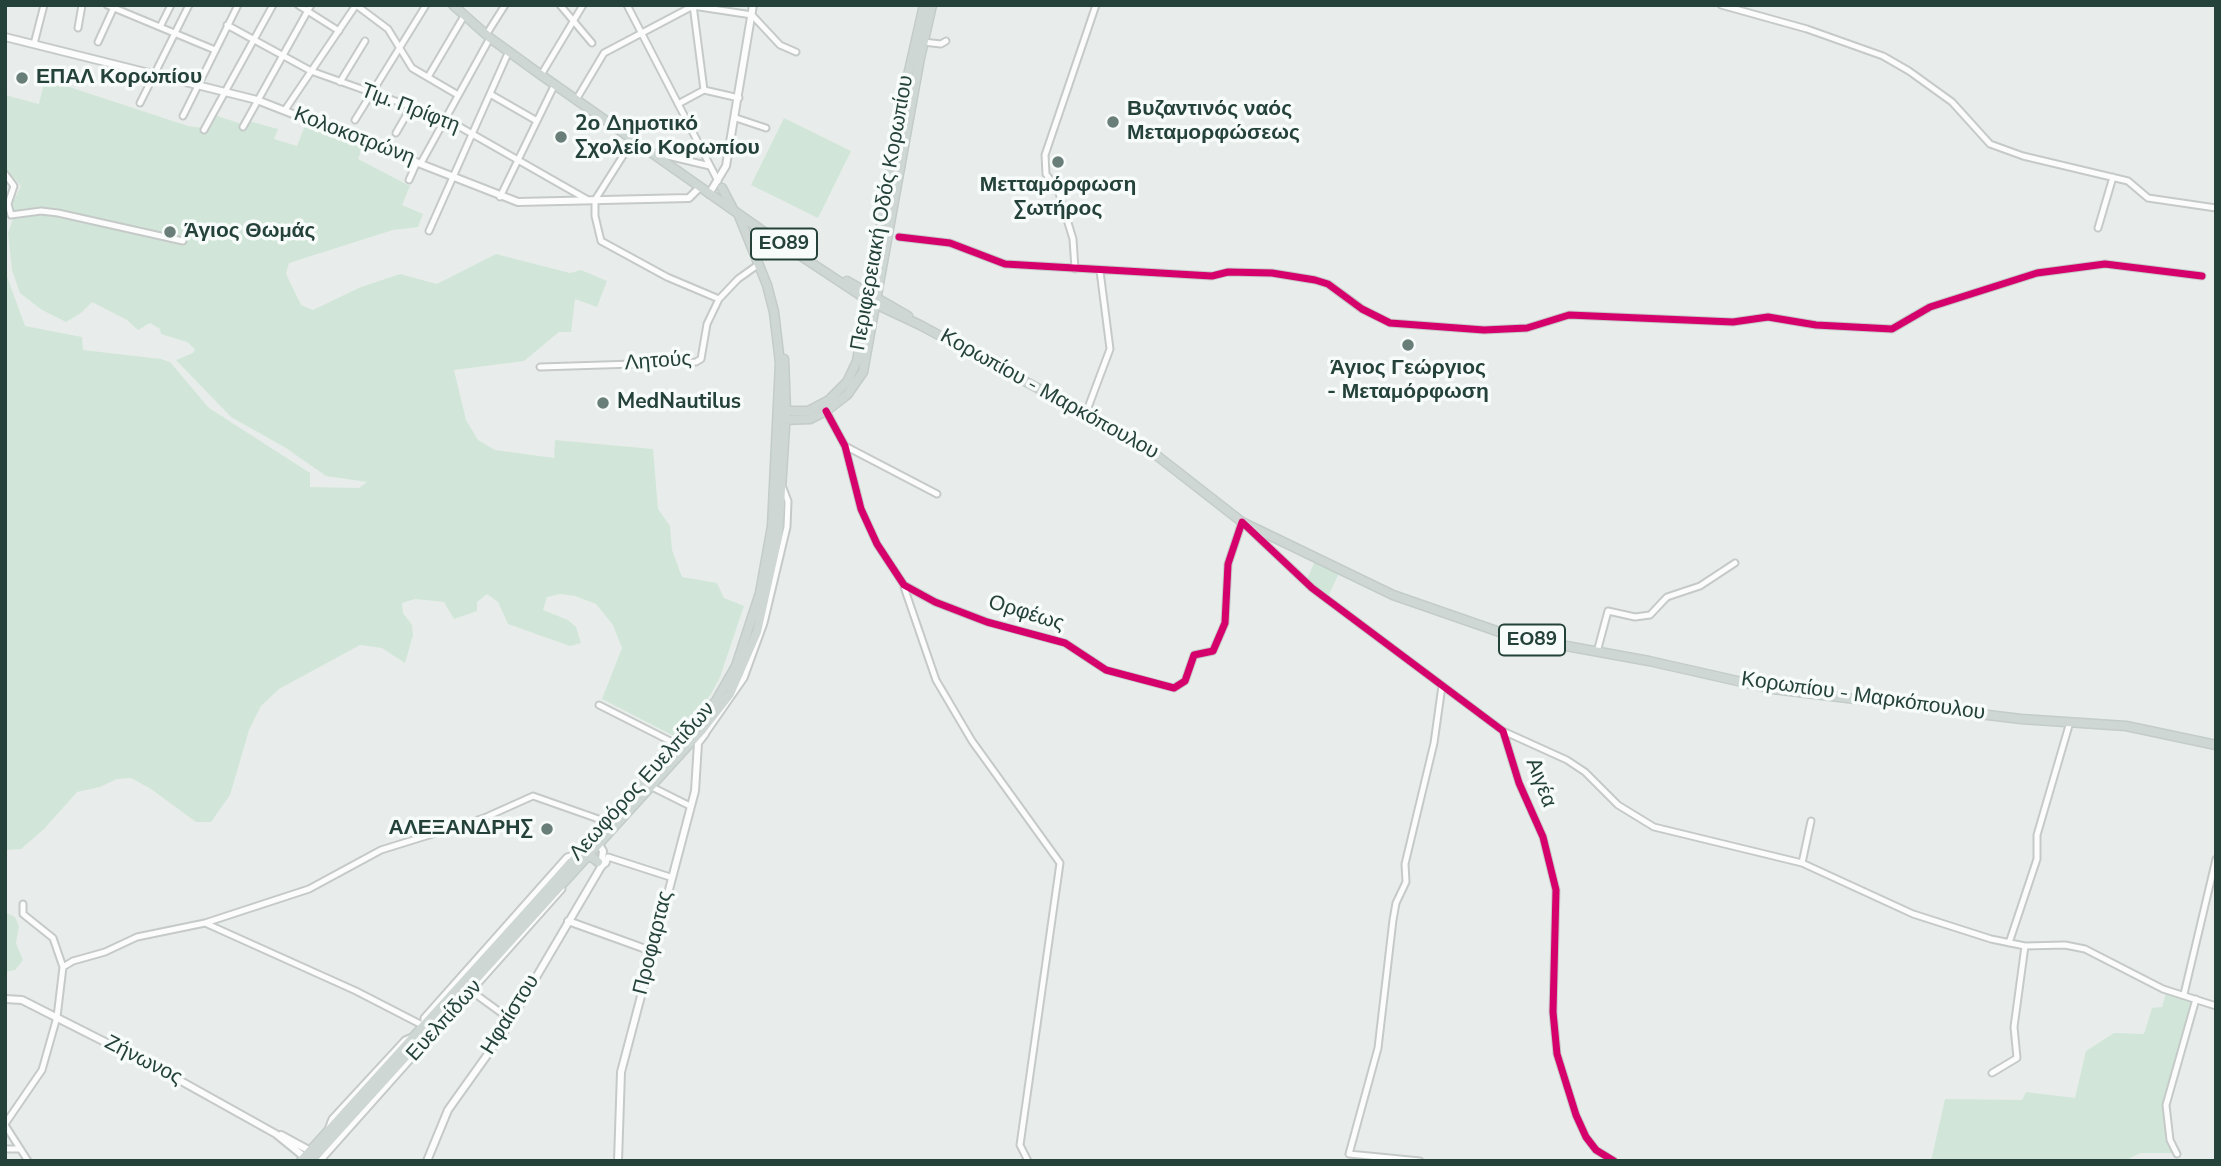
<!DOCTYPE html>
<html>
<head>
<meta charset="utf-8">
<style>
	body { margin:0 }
	#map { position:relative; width:2221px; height:1166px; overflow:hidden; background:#e8edeb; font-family:"Nunito Sans",sans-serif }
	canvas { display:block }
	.frame { position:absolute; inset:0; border:7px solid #24423a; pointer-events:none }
</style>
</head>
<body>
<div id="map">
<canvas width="2221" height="1166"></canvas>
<div class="frame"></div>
</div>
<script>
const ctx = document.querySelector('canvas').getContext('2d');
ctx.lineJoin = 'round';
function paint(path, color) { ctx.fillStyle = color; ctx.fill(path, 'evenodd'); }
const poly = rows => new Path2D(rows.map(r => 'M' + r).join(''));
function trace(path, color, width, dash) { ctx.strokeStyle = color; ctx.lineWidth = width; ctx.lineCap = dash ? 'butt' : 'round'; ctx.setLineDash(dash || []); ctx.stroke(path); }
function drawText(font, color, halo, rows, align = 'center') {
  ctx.font = font + ' "Nunito Sans",sans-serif'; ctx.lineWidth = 7; ctx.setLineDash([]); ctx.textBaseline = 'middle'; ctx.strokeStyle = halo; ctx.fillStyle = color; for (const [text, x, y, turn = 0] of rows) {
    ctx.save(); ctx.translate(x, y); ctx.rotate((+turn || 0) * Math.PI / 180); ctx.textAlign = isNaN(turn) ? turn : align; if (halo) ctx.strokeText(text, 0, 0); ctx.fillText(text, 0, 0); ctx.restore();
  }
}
const green = poly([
	[45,79,188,126,203,128,211,114,242,124,245,120,278,129,274,139,297,146,306,123,363,146,358,159,410,186,402,205,423,214,418,227,393,230,289,263,286,274,301,305,313,310,361,287,400,274,437,284,496,254,570,273,581,270,607,281,597,307,575,299,571,332,559,332,524,361,454,370,466,420,478,440,495,450,554,458,555,440,653,449,658,509,670,526,672,550,682,577,717,583,724,598,744,606,720,677,711,694,676,737,602,699,622,648,613,625,596,604,575,596,560,594,547,597,543,610,568,620,576,627,581,643,570,646,508,624,498,602,487,594,477,602,477,611,454,619,444,602,415,599,402,603,403,613,412,625,413,635,405,663,382,648,360,645,279,689,261,706,249,730,230,795,211,822,196,822,151,789,131,778,117,779,100,787,77,792,44,829,21,849,5,850,5,271,25,326,82,337,83,350,161,359,170,362,209,408,310,473,310,487,359,488,367,482,326,476,286,448,231,417,176,360,193,353,195,349,187,342,161,334,160,329,150,323,138,330,127,320,92,302,81,313,66,322,42,310,20,293,12,270,8,233,13,219,13,202,21,186,5,168,5,95,39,104],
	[784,118,851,151,818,218,751,185],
	[1315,561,1339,573,1327,599,1306,581],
	[5,912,15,917,19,926,16,943,23,960,15,970,5,972],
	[2166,993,2192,1000,2164,1106,2164,1123,2172,1153,2140,1153,2125,1161,1931,1161,1945,1099,2022,1100,2026,1092,2075,1098,2086,1051,2114,1033,2144,1034,2152,1008,2162,1007]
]);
const minor = poly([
	[107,5,215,50],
	[298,5,339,31],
	[356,5,388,29,412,68,458,95],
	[560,5,592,43],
	[627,5,718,181],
	[693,5,704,90],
	[1721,5,1807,29,1883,56,1909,71,1952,102,1990,144,2023,156,2128,181,2148,198,2216,208],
	[693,6,752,15,780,45,796,52],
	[227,25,311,71,446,119,588,200],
	[160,27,171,5],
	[78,28,82,5],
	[486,35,505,5],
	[98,42,115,5],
	[923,42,941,44,946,41],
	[34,44,44,5],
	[541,75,583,5],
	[428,77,464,16],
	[340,82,365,41],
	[490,94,537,121],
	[576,100,604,53,693,6],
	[140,103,189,5],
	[678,104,704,90,739,98],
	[285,110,356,5],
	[183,116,238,5],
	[736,118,766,128],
	[355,120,426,5],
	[243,127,311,5],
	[204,130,273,5],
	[396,133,411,107],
	[633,140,595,200,595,216,601,241,667,277,719,299],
	[655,153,710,166],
	[421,163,490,38],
	[5,174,14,186,8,204,11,215,41,211,58,213,183,241],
	[409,180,417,162],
	[500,197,555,84],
	[2098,228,2113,177],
	[429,231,509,51],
	[899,237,950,243,1005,264,1212,276,1228,272,1272,273,1315,280,1328,284,1362,309,1390,323,1484,330,1527,328,1569,315,1733,322,1768,317,1816,325,1892,329,1930,307,2037,273,2105,264,2202,276],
	[1075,269,1073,239,1058,190,1046,174,1045,155,1096,5],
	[540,367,696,362,701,359,707,324,719,299,738,279,759,264],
	[826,411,845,446,861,509,877,544,904,585,935,602,987,622,1065,643,1106,670,1174,688,1185,681,1194,655,1213,651,1225,623,1228,564,1242,522,1312,588,1503,731,1519,783,1543,837,1556,890,1553,1012,1557,1054,1576,1115,1586,1137,1596,1150,1614,1161],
	[1086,413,1110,349,1100,271],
	[845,446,937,494],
	[904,587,936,680,972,741,1060,863,1020,1145,1028,1161],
	[1597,652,1608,611,1635,617,1650,615,1667,597,1700,586,1735,563],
	[599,705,678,745],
	[1503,731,1567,760,1585,772,1618,805,1654,827,1802,863,1913,914,1991,939,2025,946,2065,945,2085,949,2163,989,2216,1006],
	[705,734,744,678,764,623,787,527,788,501,783,488],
	[650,786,690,806],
	[1802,863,1811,821],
	[601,867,606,863,608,857,670,877],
	[23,904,23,914,53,938,63,967],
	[205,923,356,991,424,1026,424,1018,567,857,577,854],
	[2009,943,2037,859,2037,835,2070,722],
	[2184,994,2216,859],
	[478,996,511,1020],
	[1992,1073,2017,1058,2014,1027,2025,946],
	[5,1124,42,1070,57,1017,63,967,73,961,105,952,137,937,205,923,309,889,381,850,484,818,533,796,607,822],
	[5,1125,28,1161],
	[329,1127,332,1119,405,1040,412,1037],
	[5,1149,20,1149],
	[2177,1154,2170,1140,2166,1105,2196,999],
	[320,1161,562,889],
	[1420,1161,1349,1154,1378,1048,1393,920,1396,903,1406,882,1405,864,1434,743,1442,686]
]);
const tertiary = poly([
	[5,37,257,100,518,202,689,198,700,187],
	[709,194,726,166,753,5],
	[568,921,654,952],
	[5,999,22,1000,172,1076,276,1134,308,1160],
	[281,1135,314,1153],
	[427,1161,448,1110,505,1030,601,867,603,851,597,841],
	[618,1161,621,1072,695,791,698,743,705,734,702,730]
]);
const primary = poly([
	[453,5,490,38,541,75,760,229,869,301,920,325,1142,444,1242,522,1393,595,1511,636,1649,661,1773,689,2021,719,2126,726,2216,745],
	[722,188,733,209],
	[847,281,908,316],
	[784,411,808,411,829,400,847,382,857,361,904,93,924,5],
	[783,420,810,419,826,411,847,395,863,372,920,58,932,5],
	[585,858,592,857,598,862],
	[301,1161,696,725,716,701,736,666,760,593,772,526,780,363,774,312,767,285,739,216],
	[311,1161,702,730,730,694,757,632,778,537,786,411,784,359]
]);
const cycleway = poly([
	[899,237,950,243,1005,264,1212,276,1228,272,1272,273,1315,280,1328,284,1362,309,1390,323,1484,330,1527,328,1569,315,1733,322,1768,317,1816,325,1892,329,1930,307,2037,273,2105,264,2202,276],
	[826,411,845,446,861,509,877,544,904,585,935,602,987,622,1065,643,1106,670,1174,688,1185,681,1194,655,1213,651,1225,623,1228,564,1242,522,1312,588,1503,731,1519,783,1543,837,1556,890,1553,1012,1557,1054,1576,1115,1586,1137,1596,1150,1614,1161]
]);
const markers = [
	[22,78,7,"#697e78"],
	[1113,122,7,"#697e78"],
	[561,137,7,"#697e78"],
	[1058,162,7,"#697e78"],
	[170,232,7,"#697e78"],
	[1408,345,7,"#697e78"],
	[603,403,7,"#697e78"],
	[547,829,7,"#697e78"]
];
const shields = [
	[784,244,66],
	[1532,640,66]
];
const shieldNames = [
	["ΕΟ89",784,244],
	["ΕΟ89",1532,640]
];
const poiNames = [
	["ΕΠΑΛ Κορωπίου",36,78],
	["Βυζαντινός ναός",1127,110],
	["Μεταμορφώσεως",1127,134],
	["2ο Δημοτικό",575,125],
	["Σχολείο Κορωπίου",575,149],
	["Μετταμόρφωση",1058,186,"center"],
	["Σωτήρος",1058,210,"center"],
	["Άγιος Θωμάς",184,232],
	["Άγιος Γεώργιος",1408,369,"center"],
	["- Μεταμόρφωση",1408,393,"center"],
	["MedNautilus",617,403],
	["ΑΛΕΞΑΝΔΡΗΣ",533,829,"right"]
];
const streetNames = [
	["Τιμ. Πρίφτη",410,109,21],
	["Κολοκοτρώνη",354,137,21],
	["Περιφερειακή Οδός Κορωπίου",883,213,-80],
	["Λητούς",658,362,-4],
	["Κορωπίου - Μαρκόπουλου",1049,395,29],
	["Ορφέως",1026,614,17],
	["Κορωπίου - Μαρκόπουλου",1863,697,8],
	["Λεωφόρος Ευελπίδων",643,782,-48],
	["Αιγέα",1540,783,69],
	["Προφαρτας",654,943,-76],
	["Ηφαίστου",511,1015,-58],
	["Ευελπίδων",445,1021,-48],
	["Ζήνωνος",143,1061,27]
];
paint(green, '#d1e6d8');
trace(minor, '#c5cac8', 9);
trace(tertiary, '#c5cac8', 10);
trace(primary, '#c3ccc9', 11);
trace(minor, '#fcfcfc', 5);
trace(tertiary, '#fcfcfc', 6);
trace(primary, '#cfd7d5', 8);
trace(cycleway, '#d6006c', 7);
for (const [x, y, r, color] of markers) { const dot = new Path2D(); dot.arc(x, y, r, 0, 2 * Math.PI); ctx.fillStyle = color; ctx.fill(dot); trace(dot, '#f7fbf9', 2.5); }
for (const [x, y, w] of shields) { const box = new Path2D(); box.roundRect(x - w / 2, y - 15.5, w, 31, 5); ctx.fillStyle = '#f7fbf9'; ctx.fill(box); trace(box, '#24423a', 2); }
drawText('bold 19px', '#24423a', null, shieldNames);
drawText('bold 21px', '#24423a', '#f7fbf9', poiNames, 'left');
drawText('21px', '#24423a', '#f7fbf9', streetNames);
</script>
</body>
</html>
